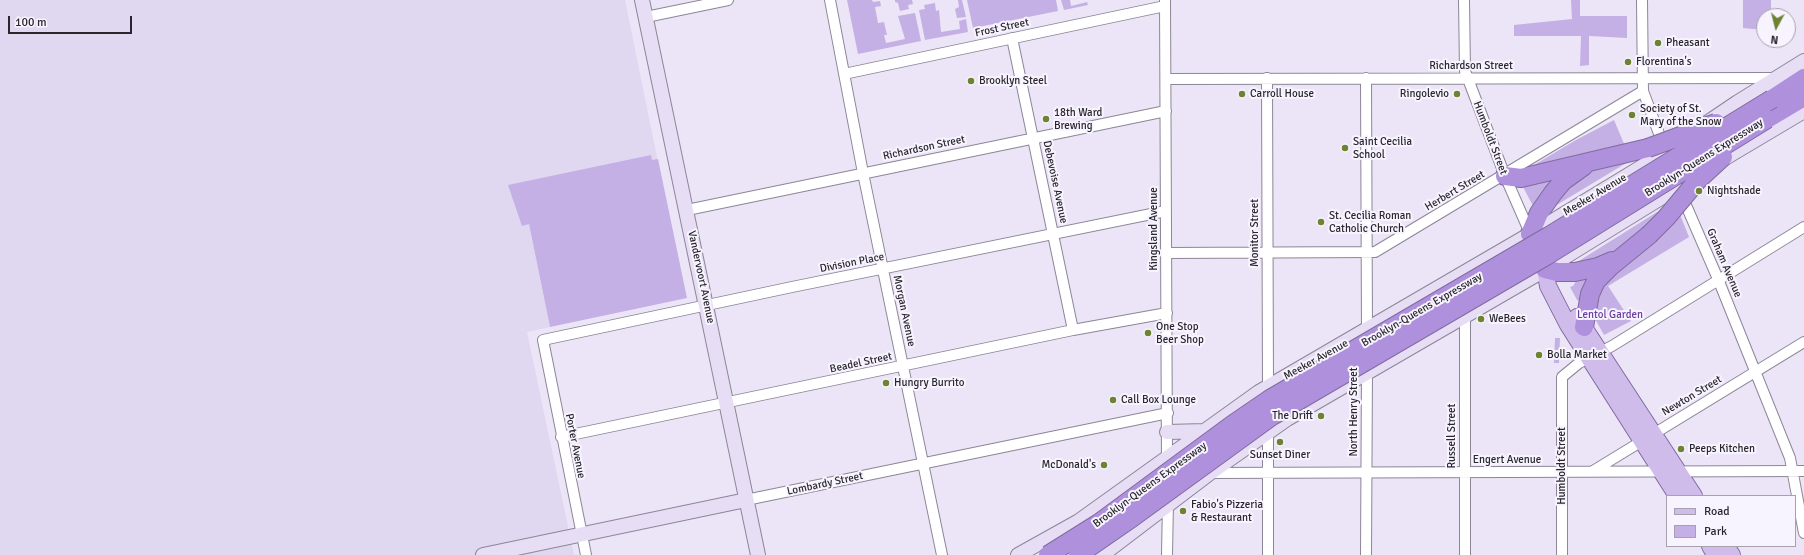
<!DOCTYPE html>
<html>
<head>
<meta charset="utf-8">
<style>
	body { margin:0 }
	#map { position:relative; width:1804px; height:555px; overflow:hidden; background:#ece5f7; font-family:Signika,sans-serif }
	canvas { display:block }
	.legend { position:absolute; left:1666px; top:495px; width:130px; height:52px; box-sizing:border-box; background:#f8f4ff; border:1px solid #a5a2ab; margin:0; padding:5px 7px; list-style:none; font-size:12px; color:#29272d }
	.legend li { display:flex; align-items:center; gap:8px; height:20px }
	.legend b { width:20px; border:1px solid #a5a2ab }
	.north { position:absolute; left:1756px; top:8px; width:40px; height:40px; box-sizing:border-box; background:#f8f4ff; border:1px solid #a5a2ab; border-radius:50%; rotate:187deg; font-size:11px; font-weight:700; line-height:16px; text-align:center; color:#29272d }
	.north::after { content:''; display:block; margin:auto; width:14px; height:18px; background:#6d8232; clip-path:polygon(50% 0,100% 100%,50% 72%,0 100%) }
	.scale { position:absolute; left:8px; top:16px; width:124px; height:18px; box-sizing:border-box; border:2px solid #29272d; border-top:0; padding-left:5px; font-size:12px; line-height:14px; white-space:nowrap; color:#29272d; -webkit-text-stroke:3px #f8f4ff; paint-order:stroke }
</style>
</head>
<body>
<div id="map">
<canvas width="1804" height="555"></canvas>
<ul class="legend">
<li><b style="height:5px;background:#cfbceb"></b>Road</li>
<li><b style="height:11px;background:#c4b0e4"></b>Park</li>
</ul>
<div class="north">N</div>
<div class="scale">100 m</div>
</div>
<script>
const ctx = document.querySelector('canvas').getContext('2d');
ctx.lineJoin = 'round';
function paint(path, color) { ctx.fillStyle = color; ctx.fill(path, 'evenodd'); }
const poly = rows => new Path2D(rows.map(r => 'M' + r).join(''));
function trace(path, color, width, dash) { ctx.strokeStyle = color; ctx.lineWidth = width; ctx.lineCap = dash ? 'butt' : 'round'; ctx.setLineDash(dash || []); ctx.stroke(path); }
function drawText(font, color, halo, rows, align = 'center') {
  ctx.font = font + ' Signika,sans-serif'; ctx.lineWidth = 4; ctx.setLineDash([]); ctx.textBaseline = 'middle'; ctx.strokeStyle = halo; ctx.fillStyle = color; for (const [text, x, y, turn = 0] of rows) {
    ctx.save(); ctx.translate(x, y); ctx.rotate((+turn || 0) * Math.PI / 180); ctx.textAlign = isNaN(turn) ? turn : align; if (halo) ctx.strokeText(text, 0, 0); ctx.fillText(text, 0, 0); ctx.restore();
  }
}
const built = poly([
	[0,0,625,0,658,162,522,190,550,327,527,332,574,555,0,555]
]);
const green = poly([
	[847,0,872,0,873,2,880,1,881,6,875,7,878,23,884,22,887,35,884,35,886,43,905,39,898,16,915,13,921,41,858,54],
	[895,0,912,0,913,4,908,5,909,9,900,11,898,3,895,2],
	[958,0,962,0,966,17,957,18,955,9,959,7],
	[967,0,1056,0,1058,11,973,28],
	[1061,0,1070,0,1071,6,1087,2,1088,5,1064,10],
	[1571,0,1580,0,1580,16,1627,16,1627,38,1589,36,1589,65,1580,66,1581,36,1514,36,1514,25,1572,19],
	[1743,0,1771,0,1771,16,1764,16,1764,30,1743,28],
	[935,3,936,11,939,10,941,32,960,29,959,21,966,19,968,32,925,40,919,10,925,9,924,5],
	[1614,120,1625,146,1535,166,1534,165,1576,140],
	[651,155,652,160,658,159,687,298,550,327,529,224,522,226,508,185],
	[1633,159,1550,209,1554,198,1592,167],
	[1557,176,1534,208,1521,183],
	[1665,207,1627,245,1605,257,1574,264],
	[1679,212,1689,237,1608,286,1631,321,1604,335,1595,319,1593,310,1596,290],
	[1589,274,1583,302,1577,300,1570,287,1573,286,1576,281],
	[1555,338,1560,338,1559,363,1554,363]
]);
const street = poly([
	[830,0,863,173,942,555],
	[1165,0,1167,462],
	[1464,0,1465,71,1505,176,1530,233],
	[1642,0,1643,91,1664,147],
	[646,17,728,0],
	[1012,38,1073,330],
	[844,74,1165,6],
	[1267,78,1268,387],
	[1366,78,1367,334],
	[1166,79,1777,78],
	[1682,196,1718,279,1790,458,1804,533],
	[687,210,1166,111],
	[1166,253,1375,252,1643,91],
	[1465,316,1465,555],
	[1268,432,1268,555],
	[561,437,1073,330,1167,313],
	[1593,471,1804,342],
	[1210,473,1804,471],
	[746,500,1168,413],
	[586,555,543,340,792,287,1166,211],
	[1167,555,1168,501],
	[1366,555,1367,368],
	[1562,555,1562,377,1579,363,1612,346,1804,227]
]);
const secondary = poly([
	[642,0,758,555],
	[1704,125,1738,102,1804,61],
	[1715,164,1804,111],
	[1167,432,1205,431],
	[483,555,746,500],
	[1018,555,1079,521,1259,392,1546,225,1658,157,1684,139],
	[1102,555,1210,473,1287,419,1534,276,1698,175]
]);
const primary = poly([
	[1541,259,1545,269,1548,286,1568,325,1677,496],
	[1577,317,1694,496],
	[1710,546,1715,555],
	[1726,546,1732,555]
]);
const highway = poly([
	[1772,99,1804,78],
	[1767,119,1804,97],
	[1505,176,1521,178,1648,148],
	[1530,234,1539,213,1553,193,1563,181,1584,166],
	[1545,269,1557,272,1575,272,1598,267,1612,261],
	[1584,327,1590,294,1596,281,1611,266,1649,235]
]);
const highwayBridge = poly([
	[1648,148,1716,123],
	[1649,235,1666,218,1697,181,1723,157],
	[1048,555,1099,523,1232,425,1270,399,1549,236,1772,99],
	[1078,555,1133,517,1272,416,1546,256,1767,119]
]);
const markers = [
	[1658,43,4,"#6d8232"],
	[1628,62,4,"#6d8232"],
	[971,81,4,"#6d8232"],
	[1242,94,4,"#6d8232"],
	[1457,94,4,"#6d8232"],
	[1632,115,4,"#6d8232"],
	[1046,119,4,"#6d8232"],
	[1345,148,4,"#6d8232"],
	[1699,191,4,"#6d8232"],
	[1321,222,4,"#6d8232"],
	[1481,319,4,"#6d8232"],
	[1148,333,4,"#6d8232"],
	[1539,355,4,"#6d8232"],
	[886,383,4,"#6d8232"],
	[1113,400,4,"#6d8232"],
	[1321,416,4,"#6d8232"],
	[1280,442,4,"#6d8232"],
	[1681,449,4,"#6d8232"],
	[1104,465,4,"#6d8232"],
	[1183,511,4,"#6d8232"]
];
const streetNames = [
	["Frost Street",1002,28,-12],
	["Richardson Street",1471,66],
	["Humboldt Street",1490,138,69],
	["Richardson Street",924,148,-12],
	["Brooklyn-Queens Expressway",1704,158,-32],
	["Debevoise Avenue",1055,182,78],
	["Herbert Street",1455,191,-31],
	["Meeker Avenue",1595,195,-31],
	["Kingsland Avenue",1154,229,-90],
	["Monitor Street",1255,233,-90],
	["Division Place",852,263,-11],
	["Graham Avenue",1724,263,67],
	["Vandervoort Avenue",701,277,78],
	["Brooklyn-Queens Expressway",1422,310,-30],
	["Morgan Avenue",904,311,78],
	["Meeker Avenue",1316,360,-29],
	["Beadel Street",861,363,-12],
	["Newton Street",1692,396,-31],
	["North Henry Street",1354,412,-90],
	["Russell Street",1452,436,-90],
	["Porter Avenue",575,446,79],
	["Engert Avenue",1507,460],
	["Humboldt Street",1562,466,-90],
	["Lombardy Street",825,484,-12],
	["Brooklyn-Queens Expressway",1150,485,-36]
];
const poiNames = [
	["Pheasant",1666,43],
	["Florentina's",1636,62],
	["Brooklyn Steel",979,81],
	["Carroll House",1250,94],
	["Ringolevio",1449,94,"right"],
	["Society of St.",1640,109],
	["Mary of the Snow",1640,122],
	["18th Ward",1054,113],
	["Brewing",1054,126],
	["Saint Cecilia",1353,142],
	["School",1353,155],
	["Nightshade",1707,191],
	["St. Cecilia Roman",1329,216],
	["Catholic Church",1329,229],
	["WeBees",1489,319],
	["One Stop",1156,327],
	["Beer Shop",1156,340],
	["Bolla Market",1547,355],
	["Hungry Burrito",894,383],
	["Call Box Lounge",1121,400],
	["The Drift",1313,416,"right"],
	["Peeps Kitchen",1689,449],
	["Sunset Diner",1280,455,"center"],
	["McDonald's",1096,465,"right"],
	["Fabio's Pizzeria",1191,505],
	["& Restaurant",1191,518]
];
const parkNames = [
	["Lentol Garden",1610,315]
];
paint(built, '#e0d7f0');
paint(green, '#c4b0e4');
trace(street, '#8c8696', 12);
trace(secondary, '#8c8696', 16);
trace(primary, '#806b9f', 18);
trace(highway, '#806b9f', 20);
trace(street, '#fff', 10);
trace(secondary, '#e7def5', 14);
trace(primary, '#cfbceb', 16);
trace(highway, '#af90dd', 18);
trace(highwayBridge, '#806b9f', 20, []);
trace(highwayBridge, '#af90dd', 18);
for (const [x, y, r, color] of markers) { const dot = new Path2D(); dot.arc(x, y, r, 0, 2 * Math.PI); ctx.fillStyle = color; ctx.fill(dot); trace(dot, '#f8f4ff', 1.5); }
drawText('11px', '#29272d', '#f8f4ff', streetNames);
drawText('11px', '#29272d', '#f8f4ff', poiNames, 'left');
drawText('11px', '#693c9d', '#f8f4ff', parkNames);
</script>
</body>
</html>
